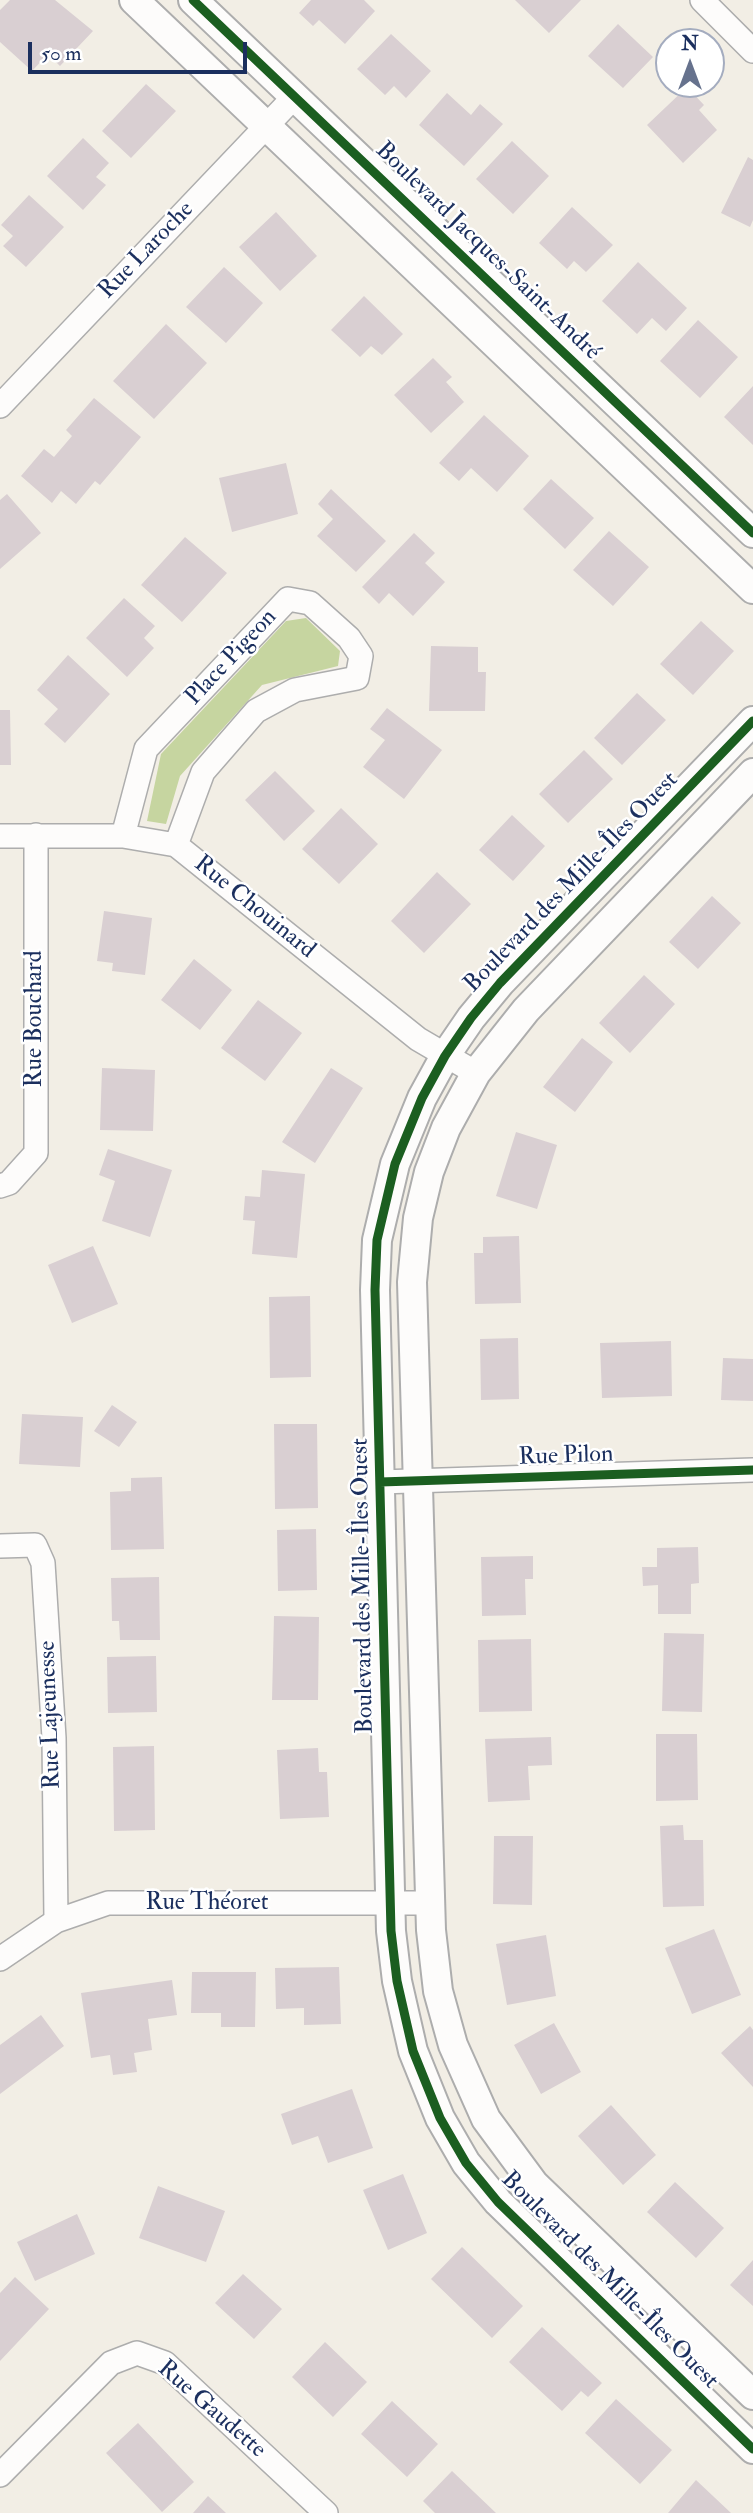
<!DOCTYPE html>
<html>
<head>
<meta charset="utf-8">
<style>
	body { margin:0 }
	#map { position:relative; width:753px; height:2513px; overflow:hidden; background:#f2eee5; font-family:"IM FELL Double Pica",serif }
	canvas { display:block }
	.north { position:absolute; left:655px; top:28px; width:70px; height:70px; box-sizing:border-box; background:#fff; border:2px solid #a4acbf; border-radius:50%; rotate:0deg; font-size:19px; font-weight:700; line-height:28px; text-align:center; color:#1b2f5e }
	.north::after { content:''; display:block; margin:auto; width:24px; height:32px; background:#66728d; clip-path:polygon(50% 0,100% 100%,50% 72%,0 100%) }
	.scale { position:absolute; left:28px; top:42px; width:219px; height:32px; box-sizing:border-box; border:4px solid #1b2f5e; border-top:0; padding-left:9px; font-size:21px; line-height:24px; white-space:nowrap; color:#1b2f5e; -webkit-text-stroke:5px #fff; paint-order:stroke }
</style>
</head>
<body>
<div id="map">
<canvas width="753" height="2513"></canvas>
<div class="north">N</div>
<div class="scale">50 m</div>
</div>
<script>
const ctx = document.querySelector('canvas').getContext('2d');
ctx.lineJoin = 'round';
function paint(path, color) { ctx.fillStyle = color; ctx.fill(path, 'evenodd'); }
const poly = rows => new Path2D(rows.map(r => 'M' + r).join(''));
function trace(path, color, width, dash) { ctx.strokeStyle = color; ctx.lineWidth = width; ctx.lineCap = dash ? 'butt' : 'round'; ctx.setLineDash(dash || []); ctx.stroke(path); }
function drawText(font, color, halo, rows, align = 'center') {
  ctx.font = font + ' "IM FELL Double Pica",serif'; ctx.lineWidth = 5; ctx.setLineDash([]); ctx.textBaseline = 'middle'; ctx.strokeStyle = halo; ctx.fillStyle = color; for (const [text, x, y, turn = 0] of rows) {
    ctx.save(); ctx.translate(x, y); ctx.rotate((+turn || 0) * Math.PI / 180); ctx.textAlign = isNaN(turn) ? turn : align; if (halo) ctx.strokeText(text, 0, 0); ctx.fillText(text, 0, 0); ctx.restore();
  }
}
const green = poly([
	[306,618,340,651,338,666,262,685,180,776,166,824,147,821,161,754,286,621]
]);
const building = poly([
	[10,0,55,0,93,31,60,66,48,54,32,71,0,42,0,10],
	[311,0,364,0,375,11,345,44,319,20,313,26,299,13],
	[515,0,581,0,549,33],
	[618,24,653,57,623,88,588,56],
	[391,34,431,71,406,98,394,86,385,95,357,69],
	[146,84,176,111,131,158,102,131],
	[687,87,704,105,699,110,717,130,683,163,647,125],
	[447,93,471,115,480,104,503,124,464,166,419,125],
	[83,138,109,163,96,177,106,185,83,210,47,176],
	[512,141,549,176,513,214,476,179],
	[748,157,753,160,753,220,750,227,721,213],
	[29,195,64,227,26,267,3,246,13,236,1,225],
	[572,207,613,245,586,272,574,261,567,269,539,243],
	[276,212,317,256,280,291,239,247],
	[638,262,687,308,666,331,652,318,637,334,602,301],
	[224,267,263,303,226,343,186,307],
	[364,296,403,334,382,355,371,346,360,357,331,330],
	[698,320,738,357,700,398,660,361],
	[166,324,207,363,154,419,113,381],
	[433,358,452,377,446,382,464,402,431,433,394,395],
	[753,386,753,445,724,417],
	[94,398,141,437,100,485,95,481,76,504,61,491,52,503,21,476,44,449,54,457,72,436,66,430],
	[484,415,529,456,497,492,471,468,459,481,439,463],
	[286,463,298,514,232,532,219,478],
	[551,479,594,518,565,549,523,509],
	[331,489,386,541,356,572,317,536,333,519,318,504],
	[7,494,41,533,0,569,0,500],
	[609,531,649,567,613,606,573,570],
	[414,533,435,553,425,563,445,582,413,616,389,593,379,604,362,587],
	[185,537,227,573,182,622,141,585],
	[124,598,155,626,144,638,154,648,127,677,86,638],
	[701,621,734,651,693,695,660,664],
	[431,646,478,647,478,672,486,672,485,711,429,711],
	[68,655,110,694,65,743,44,724,58,709,37,690],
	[637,693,666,720,622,765,594,738],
	[387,708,442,750,404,799,363,767,385,740,370,729],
	[0,710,10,710,11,765,0,765],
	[584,750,613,779,568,823,539,794],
	[275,771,315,811,284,841,245,800],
	[341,808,378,844,339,884,302,849],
	[512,815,545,846,513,881,479,850],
	[437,872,471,904,424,953,391,921],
	[712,896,741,923,698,969,669,942],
	[104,911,152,918,145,975,112,971,113,963,97,961],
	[194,959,232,990,200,1030,161,1000],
	[644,975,675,1004,630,1053,599,1023],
	[258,1000,302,1033,265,1081,221,1048],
	[582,1038,613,1062,575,1112,543,1087],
	[102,1068,155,1070,153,1131,100,1130],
	[331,1068,363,1088,315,1163,282,1142],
	[516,1132,557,1145,537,1209,496,1196],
	[108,1149,172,1170,150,1237,102,1221,115,1181,99,1175],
	[262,1170,305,1174,297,1258,252,1254,255,1221,243,1220,245,1196,260,1197],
	[519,1236,521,1303,475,1304,474,1253,483,1253,483,1237],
	[93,1246,118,1304,72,1323,48,1265],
	[310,1296,311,1377,270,1378,269,1297],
	[518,1338,519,1399,481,1400,480,1339],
	[671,1341,672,1396,602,1398,600,1343],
	[723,1358,753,1359,753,1401,721,1400],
	[112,1405,137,1422,119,1447,94,1431],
	[22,1414,83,1417,80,1467,19,1464],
	[274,1424,317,1424,318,1508,275,1509],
	[162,1477,164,1549,111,1550,110,1492,131,1491,131,1478],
	[316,1529,317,1590,278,1591,277,1530],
	[698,1547,699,1583,691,1584,691,1614,658,1614,658,1585,643,1586,642,1567,657,1567,657,1548],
	[533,1556,533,1579,525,1579,526,1615,482,1616,481,1557],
	[159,1577,160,1640,120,1640,119,1621,112,1621,111,1578],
	[274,1616,319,1617,318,1700,272,1700],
	[664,1633,704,1634,702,1712,662,1711],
	[531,1639,532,1711,479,1712,478,1640],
	[156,1656,157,1712,108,1713,107,1657],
	[656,1734,697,1734,698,1800,656,1801],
	[551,1737,552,1765,528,1766,530,1800,488,1802,485,1739],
	[154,1746,155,1830,114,1831,113,1747],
	[318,1748,319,1772,327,1772,329,1817,280,1819,277,1750],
	[683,1825,684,1840,703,1840,704,1906,663,1907,660,1826],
	[494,1836,533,1836,532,1905,493,1904],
	[714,1929,741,1995,692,2014,665,1948],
	[546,1935,556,1996,507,2005,496,1944],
	[339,1967,341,2024,304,2025,304,2008,276,2009,275,1968],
	[192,1972,256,1972,255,2027,221,2027,221,2013,191,2013],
	[172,1980,177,2015,148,2019,152,2050,134,2053,137,2072,113,2075,110,2055,91,2058,81,1993],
	[41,2015,64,2046,0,2094,0,2045],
	[554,2023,581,2072,541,2094,514,2045],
	[750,2026,753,2030,753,2087,721,2053],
	[352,2089,373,2148,328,2163,318,2136,292,2145,281,2114],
	[611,2105,656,2155,623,2185,578,2136],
	[403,2174,427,2233,388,2250,363,2190],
	[675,2182,724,2228,696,2258,647,2212],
	[158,2186,225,2211,206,2262,139,2238],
	[77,2214,95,2254,35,2281,17,2242],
	[462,2247,523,2306,492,2338,431,2279],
	[753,2260,753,2306,730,2285],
	[243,2274,282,2309,254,2339,215,2303],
	[15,2277,49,2309,0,2361,0,2293],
	[542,2327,602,2383,588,2397,581,2391,562,2411,509,2362],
	[325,2342,367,2382,333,2417,292,2377],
	[616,2399,672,2450,640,2484,585,2433],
	[392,2401,438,2444,407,2477,361,2434],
	[138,2423,194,2482,162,2512,106,2453],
	[452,2471,496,2513,435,2513,423,2501],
	[696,2480,731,2513,668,2513],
	[208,2496,226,2513,193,2513]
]);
const minor = poly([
	[702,0,753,51],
	[0,406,295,96],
	[0,836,123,836,176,845,418,1039,476,1073],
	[123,836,146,749,288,599,310,603,349,638,361,656,357,678,295,690,256,711,203,772,176,845],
	[0,1186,9,1183,36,1153,36,835],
	[380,1482,753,1470],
	[0,1546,35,1545,43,1563,54,1738,56,1921],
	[0,1959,56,1921,108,1903,429,1903],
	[0,2475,111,2363,137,2353,165,2363,326,2513]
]);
const tertiary = poly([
	[134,0,753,589],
	[193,0,753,533],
	[753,721,500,983,471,1018,445,1056,422,1098,395,1164,377,1240,375,1290,391,1931,397,1981,413,2051,440,2118,466,2163,498,2202,753,2449],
	[753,773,526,1010,476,1073,446,1128,429,1172,418,1218,412,1282,431,1930,438,1991,453,2045,486,2119,534,2184,753,2395]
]);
const cycleway = poly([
	[193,0,753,533],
	[753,721,500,983,471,1018,445,1056,422,1098,395,1164,377,1240,375,1290,391,1931,397,1981,413,2051,440,2118,466,2163,498,2202,753,2449],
	[380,1482,753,1470]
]);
const streetNames = [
	["Rue Laroche",147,251,-46],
	["Boulevard Jacques-Saint-André",487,252,44],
	["Place Pigeon",232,658,-47],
	["Boulevard des Mille-Îles Ouest",572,883,-46],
	["Rue Chouinard",254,908,39],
	["Rue Bouchard",36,1019,-90],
	["Rue Pilon",566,1457,-2],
	["Boulevard des Mille-Îles Ouest",364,1586,-91],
	["Rue Lajeunesse",51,1715,-92],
	["Rue Théoret",207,1904],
	["Boulevard des Mille-Îles Ouest",609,2281,45],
	["Rue Gaudette",211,2410,41]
];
paint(green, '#c6d5a0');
paint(building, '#d9cfd2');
trace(minor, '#adadad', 26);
trace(tertiary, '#adadad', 32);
trace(minor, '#fdfcfb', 23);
trace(tertiary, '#fdfcfb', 28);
trace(cycleway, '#1b5e20', 9);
drawText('24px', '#1b2f5e', '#fff', streetNames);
</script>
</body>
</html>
